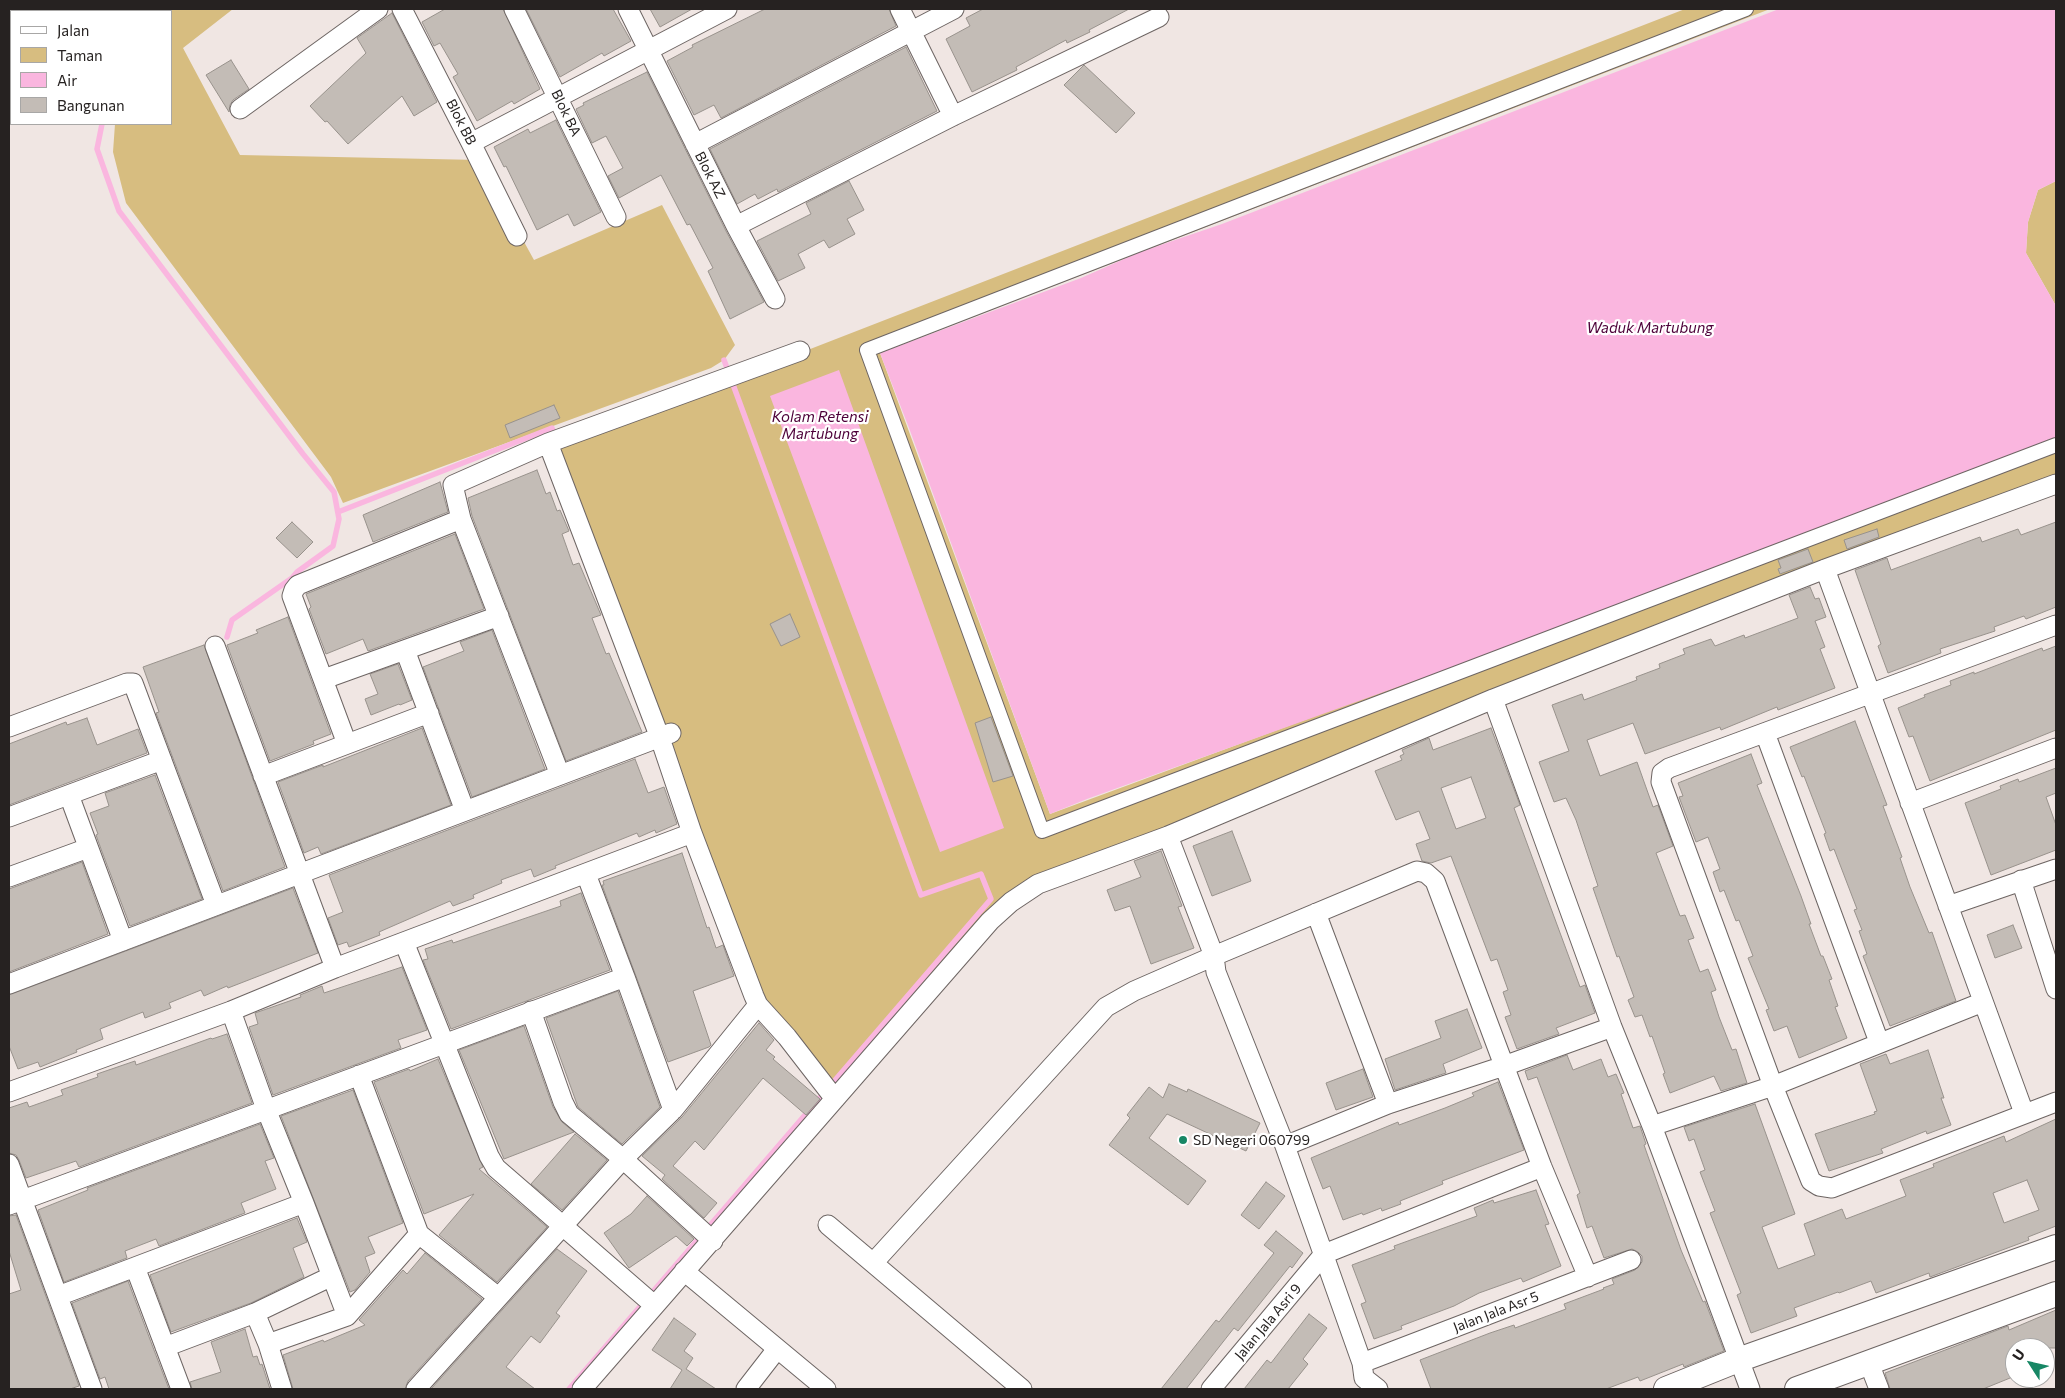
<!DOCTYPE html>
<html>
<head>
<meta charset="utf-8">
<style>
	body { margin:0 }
	#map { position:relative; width:2065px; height:1398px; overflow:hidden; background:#f0e6e3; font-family:Commissioner,sans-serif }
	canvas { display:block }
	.frame { position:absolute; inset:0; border:10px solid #262221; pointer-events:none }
	.legend { position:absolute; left:10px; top:10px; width:162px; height:115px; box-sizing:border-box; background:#fff; border:1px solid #a8a7a6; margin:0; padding:6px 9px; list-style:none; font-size:15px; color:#262221 }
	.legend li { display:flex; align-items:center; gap:10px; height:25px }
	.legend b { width:25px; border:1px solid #a8a7a6 }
	.north { position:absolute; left:2005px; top:1338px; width:50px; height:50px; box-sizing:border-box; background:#fff; border:1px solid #a8a7a6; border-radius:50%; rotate:305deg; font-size:14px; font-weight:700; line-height:20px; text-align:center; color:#262221 }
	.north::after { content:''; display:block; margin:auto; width:18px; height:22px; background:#178765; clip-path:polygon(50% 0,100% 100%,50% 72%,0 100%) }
</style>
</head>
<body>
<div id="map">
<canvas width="2065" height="1398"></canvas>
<div class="frame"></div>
<ul class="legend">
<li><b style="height:6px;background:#fff"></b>Jalan</li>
<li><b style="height:14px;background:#d7bd80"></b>Taman</li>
<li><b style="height:14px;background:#fab6df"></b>Air</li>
<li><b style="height:14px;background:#c3bcb6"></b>Bangunan</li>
</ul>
<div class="north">U</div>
</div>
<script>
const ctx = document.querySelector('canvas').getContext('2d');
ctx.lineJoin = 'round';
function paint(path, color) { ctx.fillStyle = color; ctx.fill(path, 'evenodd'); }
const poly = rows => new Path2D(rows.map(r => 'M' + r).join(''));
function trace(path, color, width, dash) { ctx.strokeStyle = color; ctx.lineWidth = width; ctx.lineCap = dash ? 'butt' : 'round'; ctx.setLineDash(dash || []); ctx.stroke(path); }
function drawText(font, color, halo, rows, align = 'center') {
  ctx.font = font + ' Commissioner,sans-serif'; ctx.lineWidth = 4.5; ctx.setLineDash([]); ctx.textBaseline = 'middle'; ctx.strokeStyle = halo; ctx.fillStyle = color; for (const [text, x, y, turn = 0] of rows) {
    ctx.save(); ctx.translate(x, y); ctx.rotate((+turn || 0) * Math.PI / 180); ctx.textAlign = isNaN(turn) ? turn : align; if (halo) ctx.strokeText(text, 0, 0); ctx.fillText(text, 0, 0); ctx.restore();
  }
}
const green = poly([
	[110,9,233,9,183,48,240,155,479,160,534,260,662,205,735,345,724,360,711,368,343,503,331,477,126,203,113,152,115,124,171,124,171,11,110,11],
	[1685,9,1770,9,880,353,1050,814,2056,442,2056,480,1006,894,826,1098,755,1013,553,449],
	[2056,181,2056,306,2026,253,2028,222,2038,190]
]);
const water = poly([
	[1779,9,2056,9,2056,181,2038,190,2028,222,2026,253,2056,306,2056,442,1478,658,1087,799,1050,814,909,428,880,353,1081,278,1140,252,1222,224],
	[839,370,1004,828,940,852,770,396]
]);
const stream = poly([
	[96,9,98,11],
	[102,124,97,149,119,211,303,454,334,492,339,519,333,546,297,572,292,578,232,620,227,637],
	[338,512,552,428,555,437],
	[569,1389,991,899,981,874,921,895,724,360]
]);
const building = poly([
	[445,9,503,9,540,89,514,104,512,101,477,121,453,77,458,74,440,43,434,46,422,22,445,9],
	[526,9,613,9,631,41,604,56,602,53,560,77,526,9],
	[650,9,692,9,660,27,650,9],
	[765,9,889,9,896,26,721,118,714,105,694,115,667,61,693,47,692,45,765,9],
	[983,9,1129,9,1089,30,1090,32,1067,43,1066,40,1016,67,1017,70,972,92,946,39,970,26,966,18,983,9],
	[392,13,437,102,414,116,402,96,348,144,327,121,325,122,310,106,366,53,357,38,392,13],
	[906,47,937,111,778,192,777,189,758,199,755,194,737,204,710,149,906,47],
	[231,60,249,89,233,100,230,105,229,112,206,75,231,60],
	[1084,65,1135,113,1116,133,1064,85,1084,65],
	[647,72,726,231,764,302,730,319,708,271,713,268,690,224,687,225,661,175,619,198,608,176,623,168,606,136,592,143,576,109,584,105,583,103,647,72],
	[556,120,601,212,574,226,568,214,537,230,506,166,504,167,494,147,528,129,530,133,556,120],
	[849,181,864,210,847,219,855,234,829,248,824,240,798,254,805,268,778,281,757,241,811,214,806,203,849,181],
	[554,405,560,418,510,438,505,425,554,405],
	[537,470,546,494,550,492,557,511,560,510,569,531,562,534,573,565,579,563,601,615,592,618,606,654,609,653,642,732,566,761,472,516,468,498,537,470],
	[440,482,448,512,373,542,363,515,440,482],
	[292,522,313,542,297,558,276,538,292,522],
	[2056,522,2056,607,2026,619,2024,616,1994,627,1995,631,1940,649,1941,653,1888,673,1878,646,1881,644,1855,570,1887,558,1891,570,1980,537,1982,542,2018,529,2021,535,2056,522],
	[1877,529,1879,537,1847,549,1844,540,1877,529],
	[455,534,484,609,368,651,363,639,326,654,309,609,311,607,306,594,455,534],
	[1808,549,1813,562,1780,574,1778,569,1781,568,1778,560,1808,549],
	[1810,587,1815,599,1819,598,1826,617,1815,621,1825,647,1820,649,1835,688,1778,710,1777,707,1721,730,1720,727,1645,754,1633,723,1587,740,1600,776,1637,762,1653,807,1658,805,1673,846,1656,853,1680,916,1685,915,1694,938,1688,940,1700,972,1708,969,1716,990,1711,992,1719,1017,1732,1050,1736,1049,1747,1083,1721,1091,1714,1076,1670,1093,1663,1074,1665,1073,1652,1036,1650,1037,1642,1015,1635,1017,1628,1000,1634,997,1619,956,1617,957,1593,888,1598,886,1576,820,1566,798,1554,802,1539,762,1569,751,1552,705,1582,694,1584,700,1637,680,1636,677,1660,668,1659,664,1685,654,1683,649,1711,639,1715,646,1744,635,1745,638,1798,618,1789,595,1810,587],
	[790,614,800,637,781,646,770,624,790,614],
	[288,617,331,734,313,741,314,744,270,761,227,645,258,633,256,630,288,617],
	[492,630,545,769,472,797,423,667,464,651,460,642,492,630],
	[204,645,285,867,223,891,156,713,159,712,143,667,204,645],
	[2056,646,2056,730,1930,781,1913,736,1909,737,1898,708,1925,697,1924,695,1951,685,1950,681,1974,672,1974,674,2042,648,2043,651,2056,646],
	[398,664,412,700,400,705,399,704,371,715,365,699,378,694,370,674,398,664],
	[991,717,1013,776,993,782,975,723,991,717],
	[87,718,97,745,138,729,147,753,9,805,9,744,66,722,67,725,87,718],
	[1855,721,1887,805,1883,806,1902,857,1900,858,1910,887,1929,933,1932,932,1956,1001,1890,1026,1863,956,1867,954,1859,931,1862,930,1854,910,1857,909,1834,849,1830,851,1824,834,1826,833,1804,776,1802,777,1790,747,1855,721],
	[422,728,451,805,321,854,318,847,304,853,278,782,323,765,323,767,422,728],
	[1491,728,1520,805,1514,808,1580,987,1585,985,1595,1013,1556,1028,1559,1034,1517,1049,1505,1017,1511,1015,1503,992,1508,990,1497,959,1491,961,1451,856,1431,863,1422,861,1416,844,1430,839,1419,811,1396,820,1375,771,1402,760,1400,756,1404,754,1402,750,1429,738,1433,750,1491,728],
	[1471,777,1486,818,1456,829,1441,788,1471,777],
	[1751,754,1762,783,1757,785,1801,896,1811,924,1809,924,1821,956,1823,956,1832,979,1829,980,1838,1006,1835,1007,1847,1038,1799,1058,1787,1026,1774,1031,1766,1010,1769,1009,1748,958,1753,956,1739,920,1736,921,1724,890,1720,892,1713,872,1720,869,1708,837,1696,842,1679,797,1683,796,1678,783,1751,754],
	[635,759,648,793,664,787,677,824,656,833,655,830,639,837,637,833,555,866,556,868,534,877,531,869,501,880,502,883,473,895,474,898,453,906,450,901,379,932,380,935,349,947,347,942,338,945,328,918,343,912,329,875,635,759],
	[2056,768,2056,793,2046,797,2056,825,2056,850,1991,875,1965,803,2001,789,2000,786,2018,779,2019,782,2056,768],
	[155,775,202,899,130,926,101,849,96,835,98,834,90,813,109,806,105,793,155,775],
	[1232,831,1251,881,1212,896,1193,846,1232,831],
	[1161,851,1182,906,1178,907,1194,948,1151,964,1130,906,1115,911,1107,890,1141,877,1134,861,1161,851],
	[682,853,707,928,709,927,716,948,723,945,734,976,693,991,711,1045,709,1047,668,1062,602,885,604,885,603,881,682,853],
	[82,862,108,934,9,972,9,889,82,862],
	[293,888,318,953,228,988,227,986,204,996,201,990,169,1003,171,1008,145,1018,143,1012,100,1029,103,1039,76,1050,77,1052,40,1067,38,1062,18,1069,9,1046,9,995,293,888],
	[581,893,610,970,451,1029,423,960,428,959,425,949,452,940,453,943,561,906,560,901,581,893],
	[2013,925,2022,948,1995,958,1987,935,2013,925],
	[402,967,427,1030,398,1040,401,1048,273,1095,249,1027,258,1024,255,1013,301,997,300,995,322,986,324,993,402,967],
	[618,991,660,1107,622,1144,578,1107,546,1018,618,991],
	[1467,1009,1482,1048,1443,1064,1446,1073,1395,1090,1385,1059,1441,1038,1435,1021,1467,1009],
	[759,1023,774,1040,766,1050,775,1057,773,1059,820,1099,806,1115,763,1078,704,1150,695,1141,673,1166,717,1203,704,1218,662,1179,665,1175,642,1156,682,1117,759,1023],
	[524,1026,553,1107,562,1122,574,1132,504,1159,459,1050,524,1026],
	[227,1034,252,1103,79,1167,76,1161,26,1178,19,1160,16,1155,9,1153,9,1108,27,1102,29,1107,63,1095,61,1090,98,1077,97,1074,135,1061,136,1065,211,1038,212,1039,227,1034],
	[1928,1050,1944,1098,1941,1098,1951,1125,1927,1134,1926,1131,1881,1149,1883,1153,1829,1171,1815,1134,1875,1114,1874,1112,1877,1111,1860,1064,1886,1054,1890,1064,1928,1050],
	[1567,1055,1573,1070,1601,1059,1608,1077,1616,1074,1624,1093,1621,1094,1633,1128,1640,1126,1646,1144,1644,1145,1681,1250,1703,1302,1705,1301,1724,1351,1684,1367,1683,1364,1640,1381,1638,1377,1606,1389,1431,1389,1420,1360,1490,1333,1514,1325,1515,1328,1566,1309,1564,1304,1604,1289,1603,1288,1614,1284,1612,1279,1635,1270,1642,1262,1642,1256,1638,1252,1632,1249,1604,1258,1592,1226,1587,1228,1577,1195,1580,1193,1537,1077,1528,1080,1525,1071,1567,1055],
	[438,1059,483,1167,479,1169,547,1227,497,1282,439,1235,474,1194,424,1214,374,1082,409,1069,410,1071,438,1059],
	[1363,1069,1373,1097,1336,1110,1326,1083,1363,1069],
	[1498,1082,1524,1150,1442,1181,1443,1184,1400,1201,1401,1204,1382,1211,1381,1208,1363,1215,1362,1213,1343,1220,1330,1186,1323,1189,1311,1158,1398,1122,1399,1125,1445,1108,1474,1096,1472,1093,1498,1082],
	[1169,1084,1187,1092,1188,1089,1260,1123,1246,1151,1167,1114,1149,1138,1206,1181,1188,1205,1109,1145,1130,1118,1127,1115,1149,1087,1163,1098,1169,1084],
	[353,1090,403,1223,368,1237,375,1253,365,1257,370,1272,355,1290,350,1292,281,1116,353,1090],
	[1755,1104,1795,1214,1762,1227,1778,1269,1815,1255,1804,1224,1842,1209,1846,1219,1906,1196,1900,1180,1934,1167,1933,1164,2004,1136,2006,1142,2056,1119,2056,1226,2028,1237,2029,1240,1930,1277,1929,1273,1876,1293,1871,1281,1839,1293,1838,1292,1794,1308,1797,1316,1751,1333,1737,1295,1741,1293,1710,1213,1715,1211,1700,1172,1705,1170,1694,1139,1689,1141,1684,1127,1755,1104],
	[2027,1180,2039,1210,2004,1223,1993,1193,2027,1180],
	[260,1124,274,1158,265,1161,276,1189,241,1203,245,1213,159,1246,156,1239,125,1251,127,1258,64,1282,38,1210,88,1190,87,1188,260,1124],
	[575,1134,607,1160,562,1210,531,1184,575,1134],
	[1266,1182,1285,1196,1259,1229,1241,1215,1266,1182],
	[1536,1190,1549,1224,1545,1225,1561,1266,1523,1282,1521,1278,1479,1293,1454,1306,1401,1326,1402,1329,1374,1339,1361,1304,1366,1302,1352,1265,1395,1249,1394,1246,1477,1216,1474,1208,1493,1200,1494,1203,1536,1190],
	[647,1196,694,1239,687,1246,676,1236,629,1268,604,1233,631,1214,647,1196],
	[16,1215,79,1386,70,1389,9,1389,9,1294,21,1290,9,1251,9,1216,16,1215],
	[297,1218,307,1242,293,1248,304,1277,251,1303,171,1332,150,1275,297,1218],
	[1276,1231,1303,1253,1292,1268,1290,1266,1238,1331,1234,1328,1186,1389,1161,1389,1216,1320,1219,1322,1274,1253,1264,1245,1276,1231],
	[557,1249,587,1271,556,1313,560,1316,540,1343,531,1336,506,1367,535,1389,431,1389,557,1249],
	[425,1253,482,1299,408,1381,405,1389,293,1389,283,1355,323,1340,324,1342,365,1325,359,1320,403,1270,407,1274,425,1253],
	[128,1281,154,1350,169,1389,109,1389,105,1377,100,1379,72,1303,128,1281],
	[2056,1310,2056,1348,2015,1348,2015,1376,1983,1389,1890,1389,1885,1373,2008,1326,2009,1330,2056,1310],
	[1309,1314,1327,1328,1303,1359,1308,1364,1288,1389,1244,1389,1267,1360,1271,1363,1309,1314],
	[674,1318,696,1334,684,1351,693,1358,686,1369,716,1389,670,1389,682,1370,652,1350,674,1318],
	[245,1329,253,1357,257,1356,260,1365,262,1364,270,1389,192,1389,190,1382,221,1372,211,1342,245,1329]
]);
const pedestrian = poly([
	[1746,9,867,350,1042,831,2056,445]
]);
const minor = poly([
	[402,9,471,143,517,236],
	[514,9,616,217],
	[628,9,736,226,775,299],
	[900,9,953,116],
	[240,109,378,9],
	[471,143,727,9],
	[695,144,954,9],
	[736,226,953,116,1159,17],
	[548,443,660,738,692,833,754,996,758,1005,787,1037,835,1099],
	[1825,569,2024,1113],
	[2056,625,1669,768,1662,773,1661,782,1773,1086,1811,1181,1819,1186,1832,1188,2056,1102],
	[215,646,335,968],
	[405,650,465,811],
	[324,679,499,616],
	[1493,699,1612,1027,1652,1126,1750,1389],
	[9,727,127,683,133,683,216,905],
	[1765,733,1879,1042],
	[347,744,292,596,294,590,298,585,461,519],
	[560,775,461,519,453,485,548,443,800,351],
	[263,776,429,713],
	[69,795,123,941],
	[1910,803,2056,748],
	[9,817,162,760],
	[1168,836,1214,956,1216,972,1285,1146,1362,1363,1364,1378,1378,1389],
	[586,874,625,977],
	[9,877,88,848],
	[2021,880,2056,989],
	[1948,906,2056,869],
	[1316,913,1388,1104],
	[404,942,489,1156,496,1168,654,1305],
	[9,984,671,733],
	[231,1011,266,1109,304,1203,347,1316,419,1234],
	[531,1011,563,1102,569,1114,623,1159,713,1241],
	[359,1075,419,1234,498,1297],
	[9,1092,231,1011,335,968,692,833],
	[1652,1126,1773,1086,1983,1002],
	[1285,1146,1388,1104,1504,1066,1612,1027],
	[9,1164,92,1389],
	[9,1205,625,977,673,1110],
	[828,1225,1022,1389],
	[874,1262,1106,1007,1134,991,1214,956,1417,871,1426,873,1435,881,1542,1167,1588,1277],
	[135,1267,304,1203],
	[684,1271,826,1389],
	[58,1296,135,1267,181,1389],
	[268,1344,347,1316],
	[165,1347,255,1313],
	[1362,1363,1631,1260],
	[1869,1363,1879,1389],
	[282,1389,268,1344,255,1313,332,1276],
	[416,1389,623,1159,673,1110,758,1005],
	[582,1389,990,921,1011,902,1038,884,1168,836,1493,699,1825,569,2056,484],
	[746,1389,777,1349],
	[1211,1389,1324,1254,1542,1167]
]);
const tertiary = poly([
	[1666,1389,1738,1360,2056,1247],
	[1797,1389,2056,1294]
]);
const markers = [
	[1183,1140,5,"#178765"]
];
const streetNames = [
	["Blok BA",566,113,64],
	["Blok BB",461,122,63],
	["Blok AZ",710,175,63],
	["Jalan Jala Asr 5",1496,1312,-21],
	["Jalan Jala Asri 9",1268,1322,-50]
];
const poiNames = [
	["SD Negeri 060799",1193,1140]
];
const waterNames = [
	["Waduk Martubung",1650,328],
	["Kolam Retensi",820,417],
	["Martubung",820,434]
];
paint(green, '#d7bd80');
paint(water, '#fab6df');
trace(stream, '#fab6df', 5.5);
paint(building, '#c3bcb6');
trace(building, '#98928c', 1);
trace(pedestrian, '#6d6563', 16);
trace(minor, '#6d6563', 21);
trace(tertiary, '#6d6563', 26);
trace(pedestrian, '#fff', 14);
trace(minor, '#fff', 19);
trace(tertiary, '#fff', 24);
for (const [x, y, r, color] of markers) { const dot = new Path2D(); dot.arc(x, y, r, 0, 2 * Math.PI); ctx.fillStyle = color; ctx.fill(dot); trace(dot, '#fff', 2); }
drawText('14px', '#262221', '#fff', streetNames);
drawText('14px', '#262221', '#fff', poiNames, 'left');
drawText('italic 15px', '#4d0039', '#fff', waterNames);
</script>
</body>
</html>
